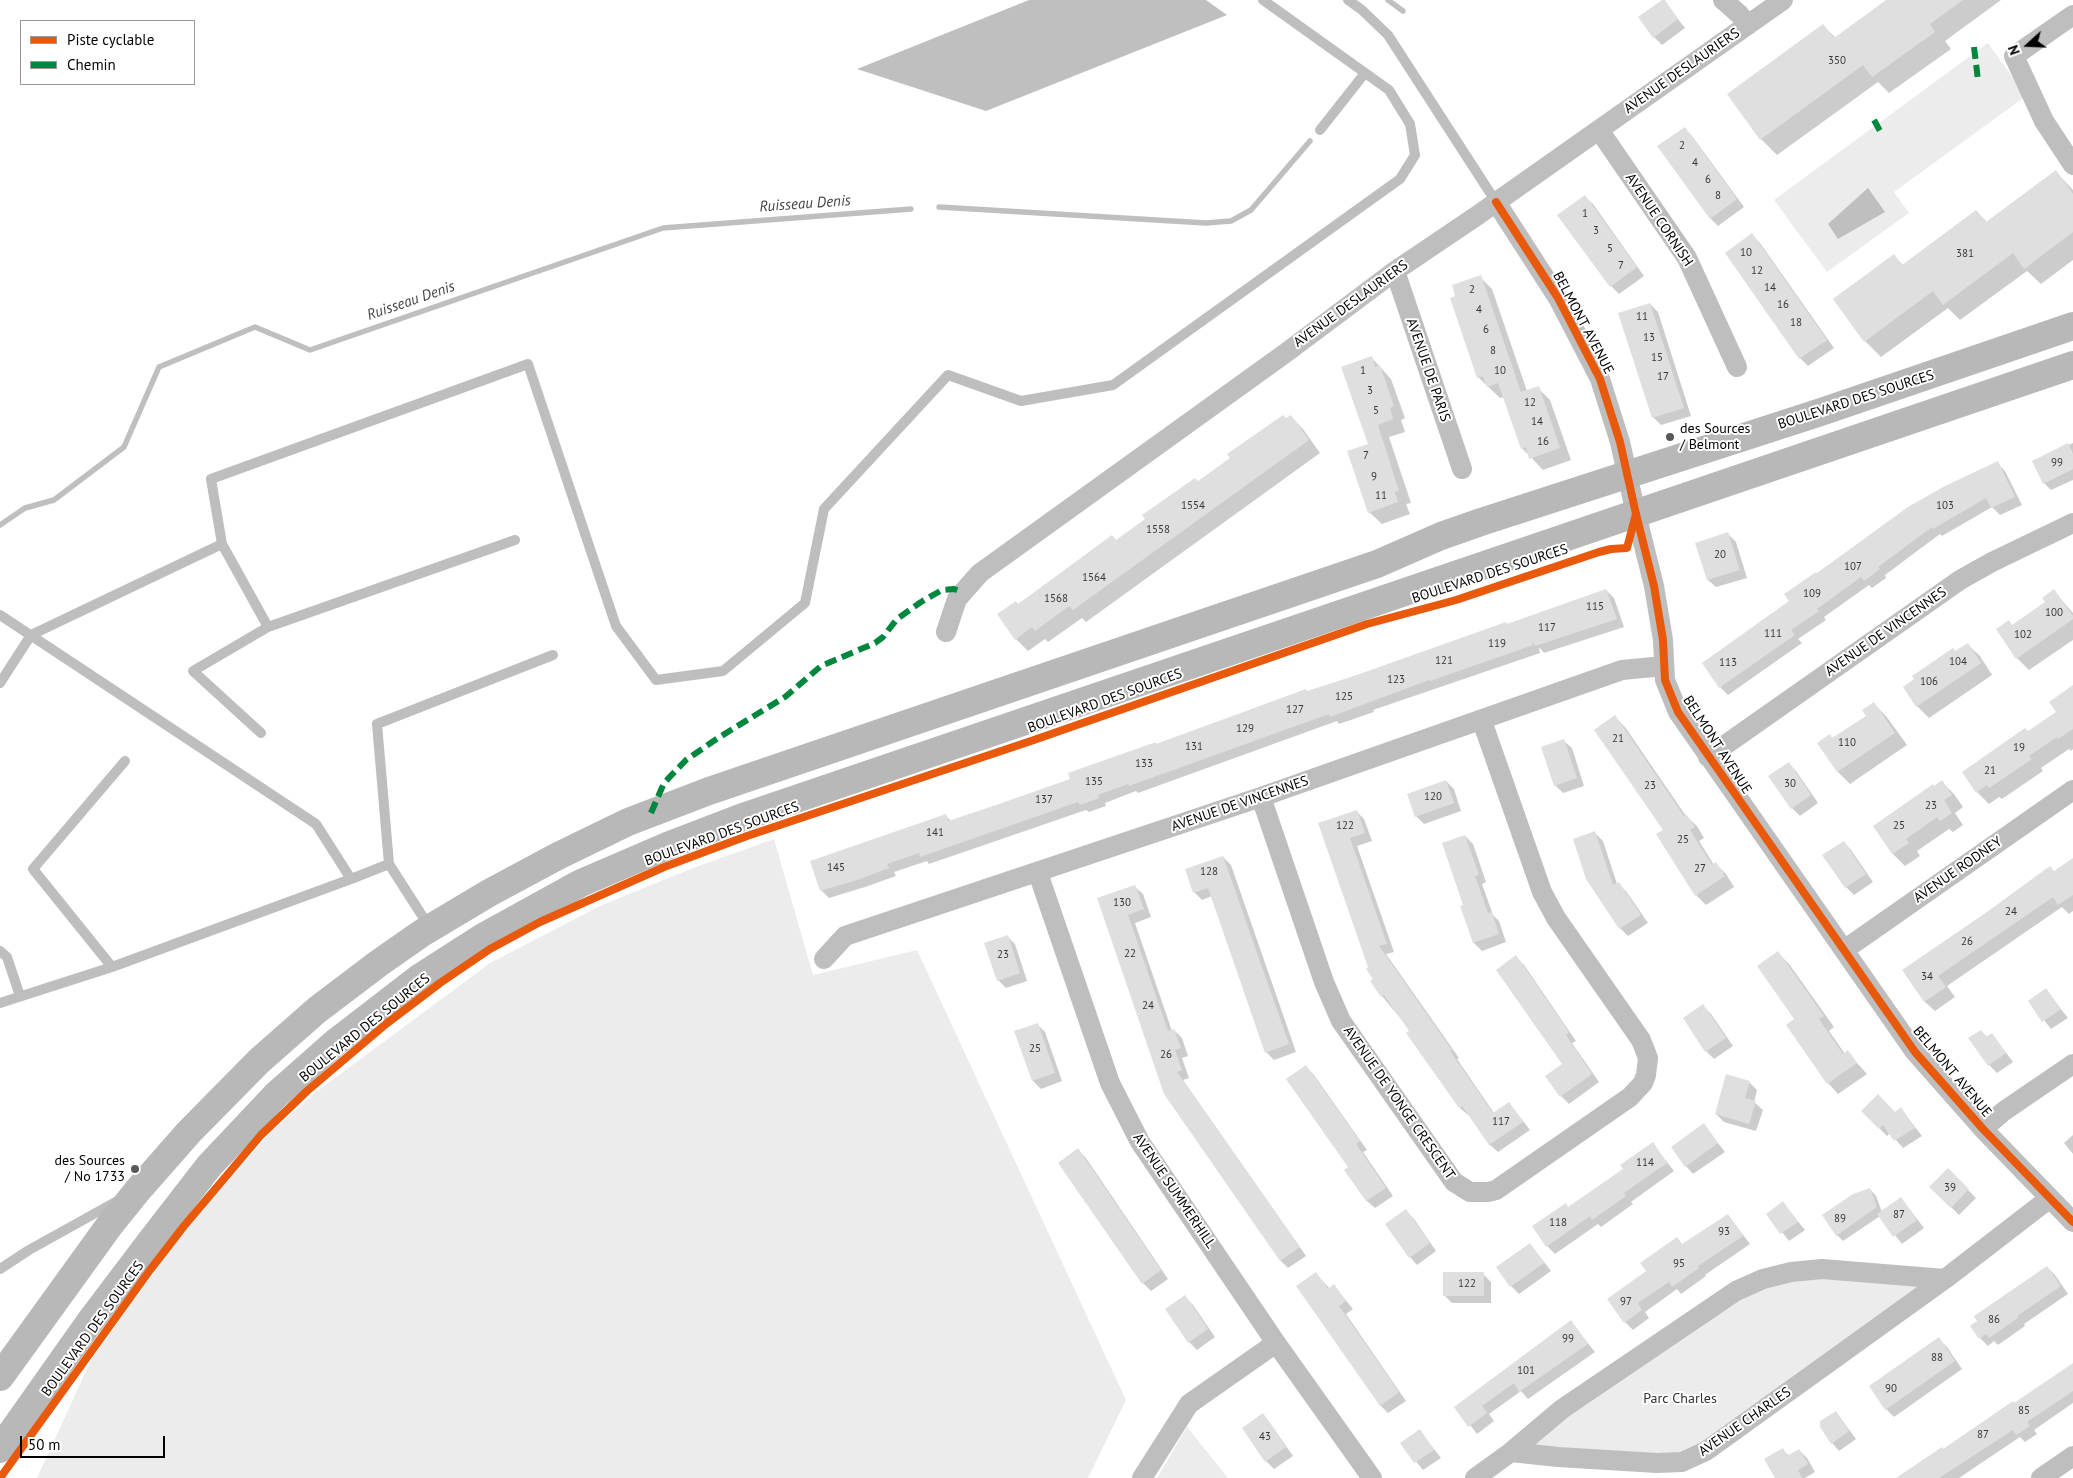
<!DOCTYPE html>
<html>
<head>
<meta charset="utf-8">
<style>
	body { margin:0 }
	#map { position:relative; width:2073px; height:1478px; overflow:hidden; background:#fff; font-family:"PT Sans",sans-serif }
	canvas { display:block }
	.legend { position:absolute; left:20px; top:20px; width:175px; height:65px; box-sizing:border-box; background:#fff; border:1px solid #999; margin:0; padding:6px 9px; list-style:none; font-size:15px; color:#000 }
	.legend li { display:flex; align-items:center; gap:10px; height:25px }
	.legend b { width:25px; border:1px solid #999 }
	.north { position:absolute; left:2003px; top:20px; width:50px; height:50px; -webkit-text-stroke:4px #fff; paint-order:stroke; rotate:250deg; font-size:14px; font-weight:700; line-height:20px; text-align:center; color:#000 }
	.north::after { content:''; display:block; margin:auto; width:18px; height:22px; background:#000; clip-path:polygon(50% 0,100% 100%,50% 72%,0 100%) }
	.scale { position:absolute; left:20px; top:1436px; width:145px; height:22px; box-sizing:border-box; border:2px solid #000; border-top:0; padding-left:6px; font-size:15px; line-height:18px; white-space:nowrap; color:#000; -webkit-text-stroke:4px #fff; paint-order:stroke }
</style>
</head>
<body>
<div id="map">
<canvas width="2073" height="1478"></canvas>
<ul class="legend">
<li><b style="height:6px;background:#e8590c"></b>Piste cyclable</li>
<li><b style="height:6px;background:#00873e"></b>Chemin</li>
</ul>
<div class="north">N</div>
<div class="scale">50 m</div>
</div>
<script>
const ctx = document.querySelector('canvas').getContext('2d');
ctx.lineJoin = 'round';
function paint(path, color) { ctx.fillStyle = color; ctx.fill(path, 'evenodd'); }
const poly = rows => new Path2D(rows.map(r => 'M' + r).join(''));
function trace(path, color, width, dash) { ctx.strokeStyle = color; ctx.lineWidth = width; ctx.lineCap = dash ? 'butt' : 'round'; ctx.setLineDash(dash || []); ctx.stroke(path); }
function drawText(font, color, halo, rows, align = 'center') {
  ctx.font = font + ' "PT Sans",sans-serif'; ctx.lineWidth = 4; ctx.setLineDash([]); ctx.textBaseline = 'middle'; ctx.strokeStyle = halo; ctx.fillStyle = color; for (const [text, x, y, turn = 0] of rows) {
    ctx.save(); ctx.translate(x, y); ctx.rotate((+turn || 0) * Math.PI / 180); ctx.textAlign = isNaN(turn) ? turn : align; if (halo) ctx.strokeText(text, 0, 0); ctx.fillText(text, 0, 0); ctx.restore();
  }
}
const green = poly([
	[1988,43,2026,96,1894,192,1909,213,1827,272,1774,200],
	[774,839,813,975,917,950,1126,1400,1088,1478,37,1478,91,1360,187,1226,272,1131,316,1092,490,963,602,905,693,868],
	[1791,1272,1945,1279,1682,1462,1511,1452,1736,1291],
	[1187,1427,1228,1478,1157,1478]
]);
const water = poly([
	[1029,0,1206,0,1227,15,986,111,857,69],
	[1868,188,1885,212,1838,239,1828,224]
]);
const shadow = poly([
	[1888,0,2001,0,1945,41,1951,49,1889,93,1878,82,1777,155,1761,139,1823,26,1836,38],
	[1664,1,1685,28,1662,45,1654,37],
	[1684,128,1692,136,1744,207,1718,226,1710,218],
	[2056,172,2073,190,2073,260,2041,284,2027,271,1960,320,1948,308,1881,357,1865,341,1894,256,1903,265,1976,211,1987,222],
	[1585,197,1593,204,1644,276,1619,294,1611,286],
	[1752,235,1760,243,1834,348,1808,366,1800,358,1727,253],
	[1480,277,1492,289,1527,391,1538,388,1550,400,1571,460,1543,470,1522,448,1504,397,1500,398,1478,377],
	[1650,304,1658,312,1691,416,1661,425,1653,417],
	[1371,357,1391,379,1405,418,1401,420,1405,432,1389,437,1411,503,1406,504,1410,514,1382,524,1369,512],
	[1291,417,1303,429,1320,453,1086,622,1082,618,1048,642,1045,639,1028,651,1016,639,1019,605,1116,542],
	[2073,443,2073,480,2051,490,2044,483,2033,461],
	[1997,463,2005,471,2022,505,2000,515,1992,507,1942,536,1940,534,1885,575,1886,578,1872,588,1869,585,1824,617,1826,620,1798,639,1802,643,1728,695,1720,687,1791,602,1817,575],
	[1728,534,1736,542,1747,578,1716,587,1708,580,1697,544],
	[1606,590,1614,598,1624,627,1544,653,1539,647,1540,653,1373,710,1374,712,1339,724,1337,721,1138,793,1136,791,1105,803,1106,806,1089,812,1086,810,929,864,927,861,894,872,896,876,865,887,829,898,821,890,945,815,952,822,1072,780,1157,745,1506,623,1508,625],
	[2054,591,2073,613,2073,640,2029,670,2017,658,2013,626,2047,602],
	[1967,644,1980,656,1992,675,1929,718,1917,706,1905,687],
	[2073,687,2073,749,2071,751,2069,749,2041,768,2043,771,2002,799,1999,797,1989,804,1977,792,2028,732,2057,712],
	[1874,704,1886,716,1907,745,1850,784,1838,772,1819,743,1833,739,1868,716],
	[1615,717,1625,727,1686,816,1697,826,1704,838,1699,841,1714,865,1716,864,1726,874,1734,887,1706,905,1696,895,1665,830],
	[1564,741,1572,748,1584,786,1563,793,1555,785],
	[1788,763,1796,771,1818,803,1800,816,1792,808],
	[1446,781,1454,789,1461,811,1424,824,1416,816],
	[1942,782,1954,794,1963,807,1955,813,1963,825,1953,832,1949,829,1917,851,1920,856,1905,866,1893,854,1875,826],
	[1356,811,1364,819,1372,841,1357,846,1394,952,1386,954,1459,1058,1457,1059,1494,1113,1509,1103,1530,1130,1498,1152,1490,1145,1469,1114,1468,1115,1460,1108,1408,1033,1411,1031,1382,996,1370,968,1320,824],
	[1595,833,1603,841,1617,884,1626,891,1648,923,1628,936,1620,928,1587,879],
	[1465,836,1473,844,1486,882,1482,884,1493,915,1499,921,1506,942,1482,951,1474,943,1462,907,1465,906],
	[1844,842,1851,850,1873,882,1854,895,1846,887],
	[1223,857,1231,865,1296,1052,1274,1060,1266,1052,1212,896,1202,900,1194,892],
	[2073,859,2073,911,2069,914,2062,907,1947,986,1955,997,1935,1011,1925,1002,1903,970],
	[1135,887,1143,894,1151,917,1135,923,1172,1031,1174,1030,1182,1038,1188,1056,1182,1058,1189,1078,1183,1080,1306,1256,1288,1268,1281,1261,1165,1094,1099,899],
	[1007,936,1015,944,1027,981,1006,988,998,980],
	[1778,953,1789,964,1834,1027,1829,1031,1845,1054,1847,1052,1867,1074,1838,1094,1828,1083,1796,1019],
	[1516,957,1524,965,1576,1041,1572,1043,1599,1082,1569,1104,1561,1096,1564,1064],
	[2046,990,2068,1018,2051,1029,2029,1001],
	[1703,1006,1711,1014,1733,1046,1714,1059,1706,1051],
	[1038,1025,1045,1032,1062,1081,1041,1089,1033,1081,1016,1032],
	[1981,1031,1988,1038,1992,1034,2013,1062,1997,1073,1989,1065],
	[1306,1067,1314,1075,1367,1150,1363,1152,1393,1196,1375,1208,1367,1201,1346,1170,1349,1168],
	[1749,1082,1757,1090,1754,1102,1763,1110,1756,1131,1724,1122,1716,1114],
	[1901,1109,1922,1136,1903,1148,1890,1133,1887,1136,1862,1111,1895,1113],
	[1704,1125,1725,1152,1693,1174,1686,1166],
	[2073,1135,2073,1154,2064,1143],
	[1653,1144,1674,1171,1631,1202,1633,1204,1601,1227,1598,1224,1555,1254,1547,1246,1569,1208,1624,1170],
	[1078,1150,1086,1158,1168,1279,1151,1291,1143,1283,1059,1163],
	[1948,1170,1976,1198,1959,1215,1931,1187],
	[1870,1189,1876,1196,1882,1212,1901,1198,1924,1228,1902,1244,1880,1216,1843,1241,1837,1235],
	[1783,1203,1805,1230,1789,1241,1768,1214],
	[1406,1211,1414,1219,1436,1251,1417,1265,1410,1257],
	[1728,1215,1750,1244,1705,1275,1706,1276,1681,1294,1677,1289,1645,1312,1649,1318,1633,1330,1625,1322,1648,1271,1677,1238,1683,1245],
	[1530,1244,1551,1271,1519,1294,1511,1286],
	[2047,1267,2055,1275,2068,1294,2024,1324,2025,1326,1998,1345,1994,1341,1988,1346,1980,1338],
	[1316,1274,1330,1289,1334,1286,1353,1309,1346,1314,1406,1401,1388,1413,1381,1406,1298,1287],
	[1483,1274,1491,1282,1491,1303,1452,1303,1444,1295],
	[1185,1297,1193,1305,1215,1337,1197,1350,1189,1342],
	[1571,1322,1595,1352,1528,1399,1521,1391,1489,1414,1494,1421,1477,1434,1456,1407],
	[1939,1339,1947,1347,1962,1369,1894,1417,1886,1409],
	[2073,1365,2073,1403,2034,1430,2037,1434,2025,1442,2020,1437,1959,1478,1904,1478],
	[1836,1412,1856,1439,1839,1451,1832,1443],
	[1262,1415,1270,1423,1293,1456,1274,1469,1266,1461,1243,1428],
	[1420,1431,1441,1458,1423,1470,1402,1444],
	[1783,1450,1789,1456,1799,1450,1807,1458,1815,1472,1805,1478,1777,1478]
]);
const stream = poly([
	[1388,0,1403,11],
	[939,207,1206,223,1231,221,1251,210,1310,141],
	[0,525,25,508,54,500,124,447,159,367,255,327,310,350,663,228,911,209]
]);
const building = poly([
	[1662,0,1665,0,1678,19,1653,38,1638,17],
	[1886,0,1963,0,1930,24,1935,32,1872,77,1863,65,1760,140,1727,94,1823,24,1834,38],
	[1685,127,1737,199,1710,219,1657,146],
	[2056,170,2073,194,2073,232,2024,269,2013,253,1943,305,1933,291,1864,342,1833,299,1894,254,1902,265,1976,210,1986,222],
	[1585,195,1637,267,1610,287,1557,215],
	[1752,233,1827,340,1799,359,1725,253],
	[1481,275,1521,392,1539,386,1560,448,1529,459,1526,447,1521,449,1498,383,1487,387,1483,376,1477,378,1450,298,1455,296,1452,285],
	[1650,303,1684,408,1652,418,1618,313],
	[1372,356,1375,367,1380,365,1394,406,1390,408,1393,419,1378,425,1399,491,1395,492,1398,502,1368,513,1347,451,1368,444,1341,367],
	[1283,415,1286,418,1291,415,1309,440,1073,610,1069,606,1035,631,1032,627,1015,640,997,614,1016,601,1018,604,1112,535,1116,540,1145,519,1142,515,1195,478,1198,481,1230,458,1227,454],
	[2068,443,2073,454,2073,469,2043,484,2032,461],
	[1998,461,2015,497,1991,508,1986,498,1933,529,1932,527,1878,567,1880,569,1864,581,1861,577,1817,609,1819,611,1791,630,1795,635,1719,688,1702,663,1789,601,1784,594,1816,572,1817,573,1908,507,1945,486],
	[1728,532,1740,570,1707,580,1695,543],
	[1606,589,1617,619,1535,646,1532,641,1533,645,1430,681,1429,680,1330,717,1329,714,1129,786,1128,784,1098,795,1099,798,1080,805,1078,802,920,857,919,853,887,864,889,868,857,880,820,891,810,861,946,814,948,821,999,804,1070,779,1068,773,1156,742,1156,744,1306,689,1307,691,1357,675,1506,622,1507,624],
	[2054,589,2073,616,2073,619,2016,659,1996,629,2009,620,2012,625,2045,602,2042,598],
	[1968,643,1981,663,1916,707,1903,687,1914,679,1912,676,1953,648,1955,651],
	[2073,685,2073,729,2058,739,2057,737,2029,756,2032,759,1989,788,1987,785,1976,793,1962,772,2025,728,2028,731,2056,712,2049,702],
	[1874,702,1895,733,1837,772,1817,743,1830,734,1832,738,1866,716,1862,710],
	[1615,715,1684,816,1687,815,1695,827,1690,830,1712,865,1716,862,1725,876,1695,896,1656,834,1663,830,1594,730],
	[1564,739,1577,778,1554,786,1541,747],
	[1789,762,1811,795,1791,809,1768,776],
	[1446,780,1454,803,1415,817,1407,794],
	[1942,780,1952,795,1944,800,1952,813,1940,821,1937,817,1906,839,1909,843,1892,854,1873,826,1933,784,1934,786],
	[1357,810,1365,833,1350,838,1387,944,1379,946,1452,1050,1450,1051,1493,1113,1509,1102,1523,1122,1489,1145,1462,1106,1459,1108,1406,1033,1409,1031,1384,995,1381,997,1370,981,1373,979,1366,969,1368,967,1318,823],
	[1595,831,1613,885,1619,882,1641,915,1619,929,1586,879,1573,839],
	[1465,835,1479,875,1475,876,1488,913,1492,912,1499,934,1473,943,1460,906,1463,905,1442,843],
	[1844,841,1866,874,1845,888,1822,855],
	[1223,856,1289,1044,1265,1053,1208,888,1193,893,1185,869],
	[2073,858,2073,895,2058,905,2053,897,1938,976,1946,987,1924,1002,1902,970,1984,914,2050,866,2054,871],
	[1135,885,1144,909,1128,915,1168,1031,1174,1029,1181,1048,1175,1050,1182,1070,1177,1072,1300,1247,1280,1261,1164,1094,1097,898],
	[1008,935,1020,973,997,981,984,943],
	[1778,951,1824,1016,1819,1019,1843,1054,1848,1050,1857,1063,1827,1084,1786,1025,1794,1019,1757,966],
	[1516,955,1569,1032,1566,1035,1592,1074,1560,1097,1545,1076,1562,1064,1496,970],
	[2046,988,2061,1009,2042,1022,2028,1001],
	[1703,1004,1726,1038,1705,1052,1683,1018],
	[1038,1023,1055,1073,1032,1081,1014,1031],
	[1981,1030,1986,1037,1992,1033,2006,1053,1988,1066,1968,1038],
	[1306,1065,1360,1141,1356,1144,1386,1188,1366,1201,1344,1170,1348,1167,1286,1079],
	[1726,1074,1750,1081,1745,1098,1756,1101,1749,1124,1715,1114],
	[1878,1094,1895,1112,1901,1107,1915,1128,1894,1141,1883,1125,1879,1129,1861,1111],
	[1704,1123,1718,1143,1685,1167,1671,1147],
	[1653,1142,1667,1163,1624,1193,1626,1196,1592,1220,1590,1216,1546,1247,1532,1226,1566,1203,1568,1207,1623,1169,1620,1165],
	[1078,1148,1161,1270,1142,1284,1058,1163],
	[1948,1168,1969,1189,1951,1208,1929,1187],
	[1870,1188,1877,1207,1836,1236,1822,1215,1853,1194],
	[1901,1197,1917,1220,1893,1237,1877,1214],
	[1783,1201,1798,1222,1780,1234,1766,1214],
	[1406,1209,1430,1243,1409,1258,1385,1224],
	[1728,1214,1743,1236,1698,1266,1699,1268,1672,1287,1669,1282,1638,1303,1642,1310,1624,1323,1607,1299,1646,1271,1640,1263,1677,1237,1682,1244],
	[1530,1243,1544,1263,1510,1287,1496,1267],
	[2047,1266,2061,1286,2017,1316,2018,1318,1989,1338,1986,1334,1979,1339,1970,1326,1977,1321,1974,1316],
	[1316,1272,1328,1289,1334,1284,1346,1301,1339,1306,1399,1392,1380,1406,1296,1286],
	[1443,1272,1484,1272,1484,1296,1443,1296],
	[1185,1295,1208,1329,1188,1343,1165,1309],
	[1571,1320,1588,1344,1519,1392,1514,1383,1482,1406,1487,1413,1468,1427,1454,1407],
	[1939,1337,1955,1361,1885,1410,1869,1386],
	[2073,1363,2073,1391,2027,1422,2030,1426,2016,1435,2013,1430,1939,1478,1896,1478,1942,1447,1943,1449,2013,1401,2014,1403],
	[1836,1411,1849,1431,1831,1444,1820,1427,1820,1421],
	[1263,1413,1286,1447,1265,1462,1242,1428],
	[1420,1429,1434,1450,1414,1463,1400,1443],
	[1783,1448,1787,1456,1799,1449,1808,1464,1798,1470,1802,1478,1775,1478,1764,1459]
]);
const service = poly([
	[1348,0,1362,10,1388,35,1496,202],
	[1320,130,1365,73],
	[222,544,268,627,515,540],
	[0,615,316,824,351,879,112,967,0,1003],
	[0,683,31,635,222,544,211,479,528,364,616,626,656,680,723,671,805,603,824,509,948,375,1021,401,1113,385,1400,179,1415,155,1410,124,1389,90,1263,0],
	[261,733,193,671,268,627],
	[389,864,377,724,553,655],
	[351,879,389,864,430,928],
	[0,951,7,957,20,996],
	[112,967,33,869,125,761],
	[0,1269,29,1250,119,1200]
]);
const minor = poly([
	[1723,0,1739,14,1748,25],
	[2073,15,2014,56,2044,121,2073,165],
	[1599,130,1687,258,1737,367],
	[1496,202,1558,298,1600,379,1620,442,1636,514,1654,586,1663,640,1665,680,1678,712,1915,1052,1983,1129,2073,1222],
	[1395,271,1462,469],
	[946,632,957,599,980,573,1287,352,1395,271,1478,215,1783,0],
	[1708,757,1960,580,1992,562,2073,523],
	[1261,797,1324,982,1341,1021,1454,1182,1470,1192,1488,1192,1496,1190,1630,1097,1643,1083,1646,1075,1648,1058,1641,1040,1556,918,1542,892,1482,721],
	[1038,873,1110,1083,1140,1142,1276,1343,1372,1478],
	[1844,950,2073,790],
	[824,959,845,936,1261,797,1622,670,1664,666],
	[1983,1129,2004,1111,2073,1064],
	[1511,1452,1562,1409,1736,1291,1763,1279,1791,1272,1822,1269,1945,1279],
	[1142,1478,1189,1404,1276,1343],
	[1475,1478,1511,1452,1558,1457,1657,1463,1682,1462,1706,1451,1945,1279,2050,1198],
	[2041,1478,2073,1456]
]);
const secondary = poly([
	[0,1377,109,1226,138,1190,189,1132,259,1061,317,1010,379,963,422,933,489,893,558,856,628,822,709,791,1377,564,1441,536,1481,522,1821,412,2073,326],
	[0,1449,89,1323,151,1241,209,1166,276,1095,336,1042,419,978,483,937,581,883,667,846,740,818,2073,365]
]);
const quiet = poly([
	[1974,47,1978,80],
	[1874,120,1880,131],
	[651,813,664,783,686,760,718,738,785,697,821,666,875,643,883,637,897,619,921,602,942,590,954,589,962,592]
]);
const cycleway = poly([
	[1496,202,1558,298,1600,379,1620,442,1636,514,1654,586,1663,640,1665,680,1678,712,1915,1052,1983,1129,2073,1222],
	[0,1478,150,1270,184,1226,261,1135,307,1091,386,1024,440,983,490,949,540,922,664,867,747,836,1031,741,1367,624,1456,600,1599,552,1611,549,1627,548,1636,514]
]);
const markers = [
	[1670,437,5,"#595959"],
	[135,1169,5,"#595959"]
];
const numberNames = [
	["350",1837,61],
	["2",1682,146],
	["4",1695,163],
	["6",1708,180],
	["8",1718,196],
	["1",1585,214],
	["3",1596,231],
	["5",1610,249],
	["10",1746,253],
	["381",1965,254],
	["7",1621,266],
	["12",1757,271],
	["14",1770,288],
	["2",1472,290],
	["16",1783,305],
	["4",1479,310],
	["11",1642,317],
	["18",1796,323],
	["6",1486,330],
	["13",1649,338],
	["8",1493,351],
	["15",1657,358],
	["1",1363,371],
	["10",1500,371],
	["17",1663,377],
	["3",1370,391],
	["12",1530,403],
	["5",1376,411],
	["14",1537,422],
	["16",1543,442],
	["7",1366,456],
	["99",2057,463],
	["9",1374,477],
	["11",1381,496],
	["1554",1193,506],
	["103",1945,506],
	["1558",1158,530],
	["20",1720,555],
	["107",1853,567],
	["1564",1094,578],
	["109",1812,594],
	["1568",1056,599],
	["115",1595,607],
	["100",2054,613],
	["117",1547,628],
	["111",1773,634],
	["102",2023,635],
	["119",1497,644],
	["121",1444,661],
	["104",1958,662],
	["113",1728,663],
	["123",1396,680],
	["106",1929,682],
	["125",1344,697],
	["127",1295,710],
	["129",1245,729],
	["21",1618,739],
	["110",1847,743],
	["131",1194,747],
	["19",2019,748],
	["133",1144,764],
	["21",1990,771],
	["135",1094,782],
	["30",1790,784],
	["23",1650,786],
	["120",1433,797],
	["137",1044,800],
	["23",1931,806],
	["122",1345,826],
	["25",1899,826],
	["141",935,833],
	["25",1683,840],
	["145",836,868],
	["27",1700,869],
	["128",1209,872],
	["130",1122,903],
	["24",2011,912],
	["26",1967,942],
	["22",1130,954],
	["23",1003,955],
	["34",1927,977],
	["24",1148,1006],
	["25",1035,1049],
	["26",1166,1055],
	["117",1501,1122],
	["114",1645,1163],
	["39",1950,1188],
	["87",1899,1215],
	["89",1840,1219],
	["118",1558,1223],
	["93",1724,1232],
	["95",1679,1264],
	["122",1467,1284],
	["97",1626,1302],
	["86",1994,1320],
	["99",1568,1339],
	["88",1937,1358],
	["101",1526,1371],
	["90",1891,1389],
	["85",2024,1411],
	["87",1983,1435],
	["43",1265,1437]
];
const streetNames = [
	["AVENUE DESLAURIERS",1682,71,-35],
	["AVENUE CORNISH",1659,220,56],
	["AVENUE DESLAURIERS",1351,304,-36],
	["BELMONT AVENUE",1583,323,62],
	["AVENUE DE PARIS",1428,370,71],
	["BOULEVARD DES SOURCES",1856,400,-18],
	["BOULEVARD DES SOURCES",1490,574,-18],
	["AVENUE DE VINCENNES",1886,632,-35],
	["BOULEVARD DES SOURCES",1105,701,-20],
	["BELMONT AVENUE",1717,745,57],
	["AVENUE DE VINCENNES",1240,804,-19],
	["BOULEVARD DES SOURCES",722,834,-20],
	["AVENUE RODNEY",1958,870,-35],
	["BOULEVARD DES SOURCES",365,1028,-39],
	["BELMONT AVENUE",1952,1072,50],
	["AVENUE DE YONGE CRESCENT",1399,1103,55],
	["AVENUE SUMMERHILL",1174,1191,56],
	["BOULEVARD DES SOURCES",93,1329,-54],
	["AVENUE CHARLES",1745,1422,-35]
];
const poiNames = [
	["des Sources",1680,429],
	["/ Belmont",1680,445],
	["des Sources",125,1161,"right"],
	["/ No 1733",125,1177,"right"]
];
const parkNames = [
	["Parc Charles",1680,1399]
];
const waterNames = [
	["Ruisseau Denis",805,204,-4],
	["Ruisseau Denis",411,301,-19]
];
paint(green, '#ececec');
paint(water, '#bfbfbf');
paint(shadow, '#0003');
trace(stream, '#bfbfbf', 5.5);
paint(building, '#dfdfdf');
trace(service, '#bebebe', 10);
trace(minor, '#bebebe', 20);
trace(secondary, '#b8b8b8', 28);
trace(quiet, '#00873e', 6, [12, 6]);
trace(cycleway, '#e8590c', 8);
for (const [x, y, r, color] of markers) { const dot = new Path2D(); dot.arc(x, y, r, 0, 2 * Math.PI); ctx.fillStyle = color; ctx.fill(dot); trace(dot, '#fff', 2); }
drawText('11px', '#383838', null, numberNames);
drawText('14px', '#000', '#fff', streetNames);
drawText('14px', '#000', '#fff', poiNames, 'left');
drawText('14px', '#333', '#fff', parkNames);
drawText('italic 15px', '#444', '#fff', waterNames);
</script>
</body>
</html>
